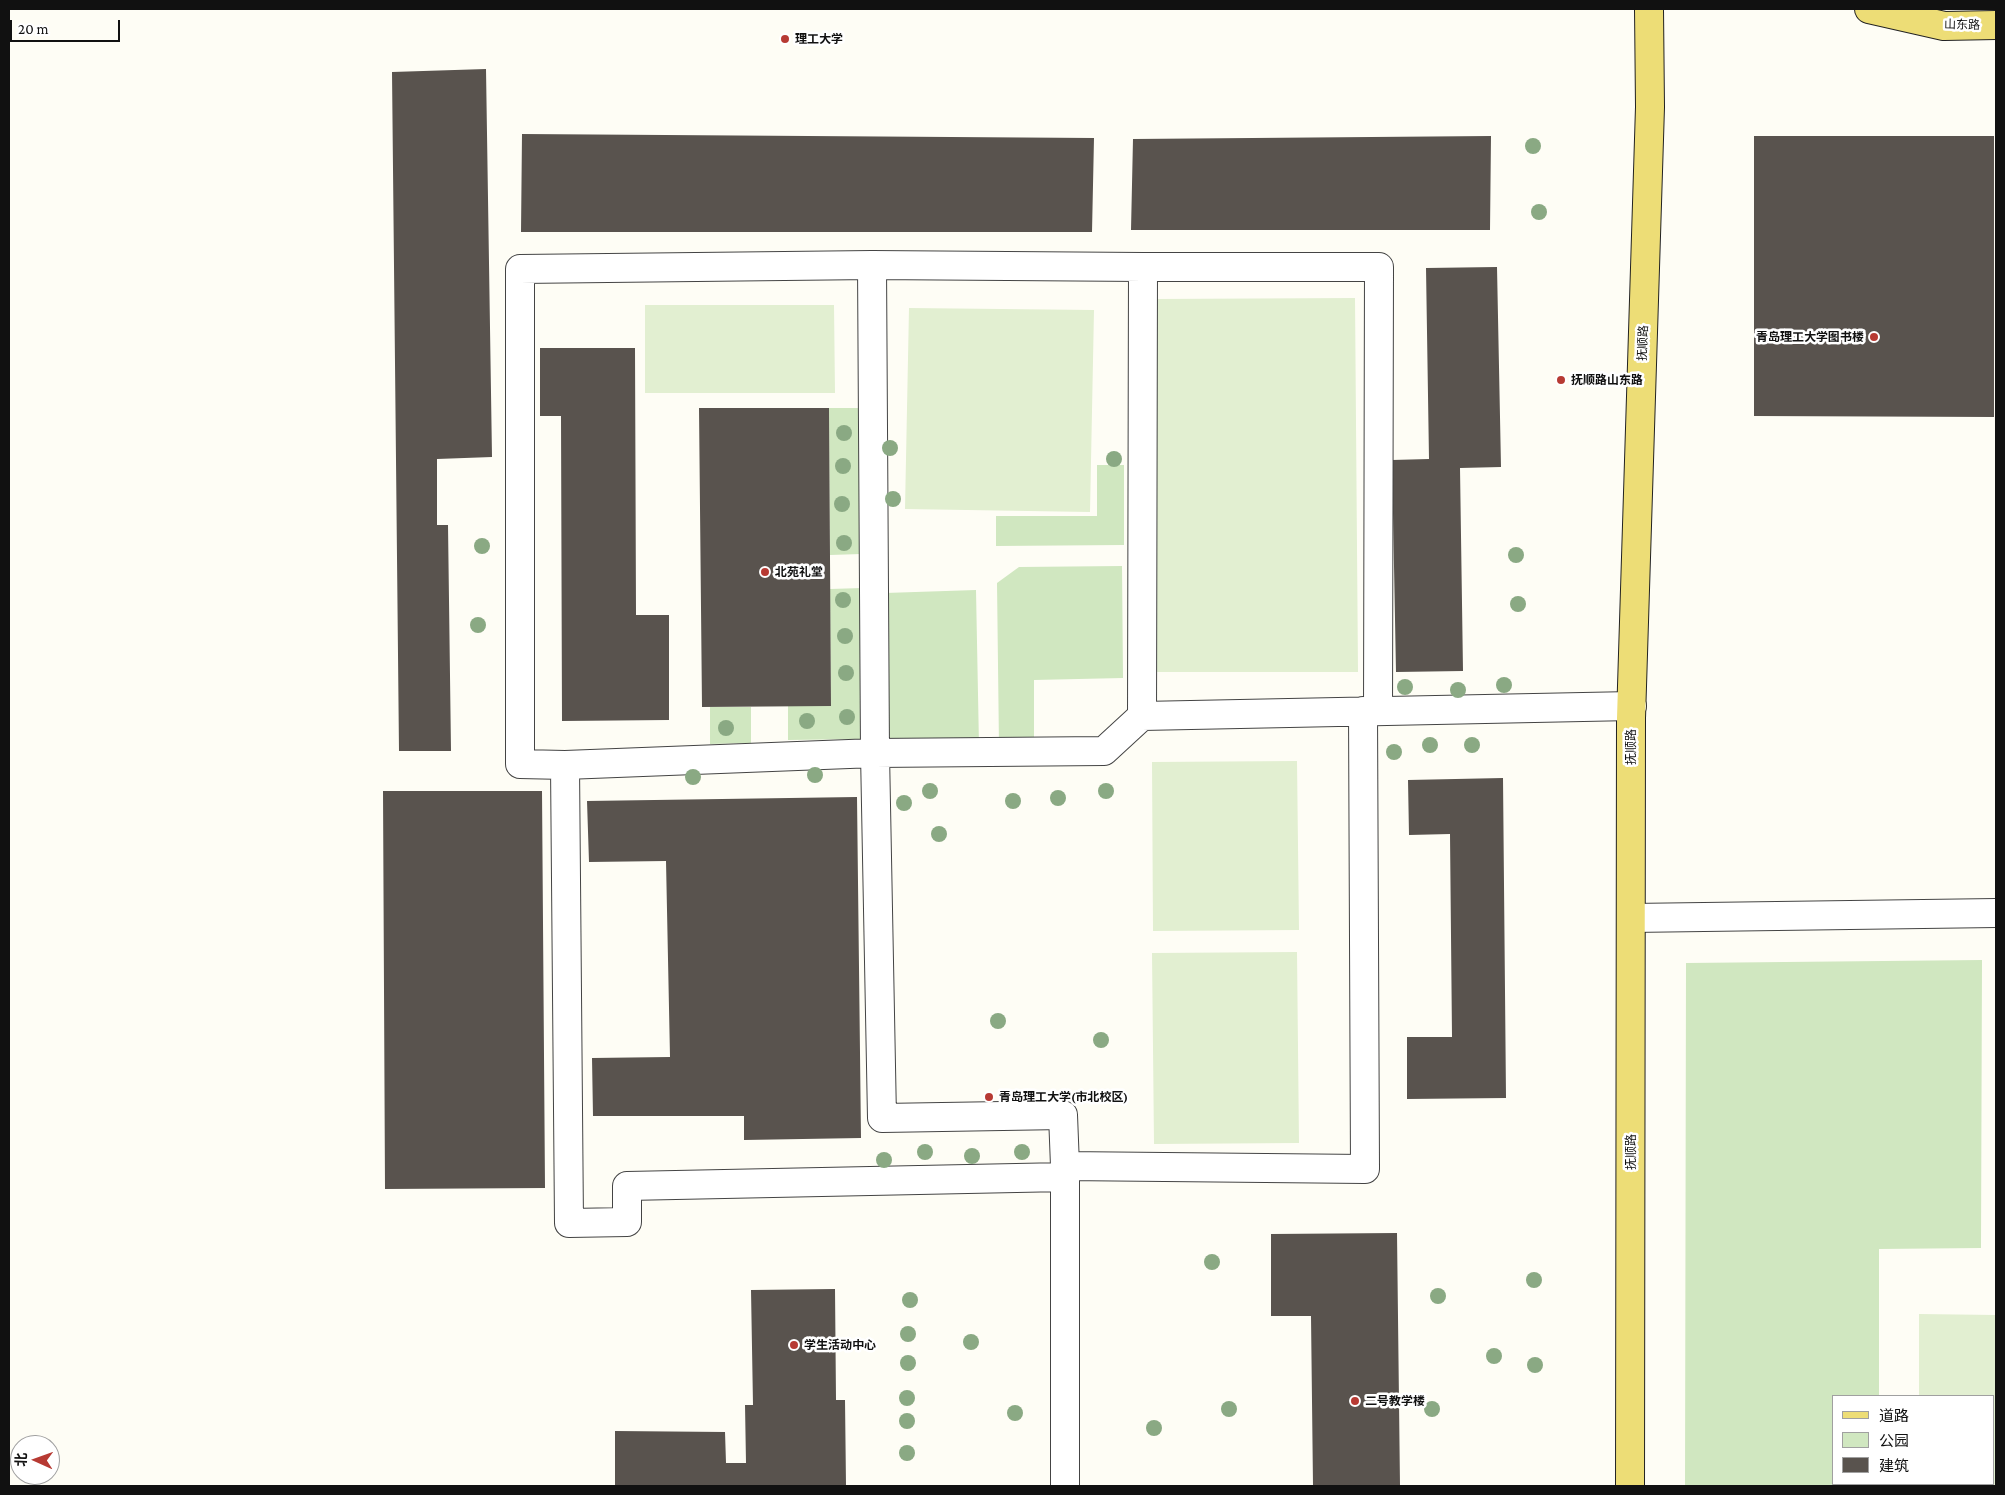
<!DOCTYPE html>
<html>
<head>
<meta charset="utf-8">
<style>
	body { margin:0 }
	#map { position:relative; width:2005px; height:1495px; overflow:hidden; background:#fefdf5; font-family:"Crimson Pro","Noto Sans SC",serif }
	canvas { display:block }
	.frame { position:absolute; inset:0; border:10px solid #111; pointer-events:none }
	.legend { position:absolute; left:1832px; top:1395px; width:162px; height:90px; box-sizing:border-box; background:#fff; border:1px solid #a0a0a0; margin:0; padding:6px 9px; list-style:none; font-size:15px; color:#111 }
	.legend li { display:flex; align-items:center; gap:10px; height:25px }
	.legend b { width:25px; border:1px solid #a0a0a0 }
	.north { position:absolute; left:10px; top:1435px; width:50px; height:50px; box-sizing:border-box; background:#fff; border:1px solid #a0a0a0; border-radius:50%; rotate:272deg; font-size:14px; font-weight:700; line-height:20px; text-align:center; color:#111 }
	.north::after { content:''; display:block; margin:auto; width:18px; height:22px; background:#b73a33; clip-path:polygon(50% 0,100% 100%,50% 72%,0 100%) }
	.scale { position:absolute; left:10px; top:20px; width:110px; height:22px; box-sizing:border-box; border:2px solid #111; border-top:0; padding-left:6px; font-size:15px; line-height:18px; white-space:nowrap; color:#111; -webkit-text-stroke:4px #fff; paint-order:stroke }
</style>
</head>
<body>
<div id="map">
<canvas width="2005" height="1495"></canvas>
<div class="frame"></div>
<ul class="legend">
<li><b style="height:6px;background:#eddd76"></b>道路</li>
<li><b style="height:14px;background:#d0e7c0"></b>公园</li>
<li><b style="height:14px;background:#59534e"></b>建筑</li>
</ul>
<div class="north">北</div>
<div class="scale">20 m</div>
</div>
<script>
const ctx = document.querySelector('canvas').getContext('2d');
ctx.lineJoin = 'round';
function paint(path, color) { ctx.fillStyle = color; ctx.fill(path, 'evenodd'); }
const poly = rows => new Path2D(rows.map(r => 'M' + r).join(''));
function trace(path, color, width, dash) { ctx.strokeStyle = color; ctx.lineWidth = width; ctx.lineCap = dash ? 'butt' : 'round'; ctx.setLineDash(dash || []); ctx.stroke(path); }
function drawText(font, color, halo, rows, align = 'center') {
  ctx.font = font + ' "Crimson Pro","Noto Sans SC",serif'; ctx.lineWidth = 5; ctx.setLineDash([]); ctx.textBaseline = 'middle'; ctx.strokeStyle = halo; ctx.fillStyle = color; for (const [text, x, y, turn = 0] of rows) {
    ctx.save(); ctx.translate(x, y); ctx.rotate((+turn || 0) * Math.PI / 180); ctx.textAlign = isNaN(turn) ? turn : align; if (halo) ctx.strokeText(text, 0, 0); ctx.fillText(text, 0, 0); ctx.restore();
  }
}
const green = poly([
	[829,408,860,408,861,554,830,555],
	[1097,465,1124,465,1124,545,996,546,996,516,1097,516],
	[1122,566,1123,678,1034,680,1034,746,999,747,997,583,1019,567],
	[862,588,863,739,788,740,788,706,831,706,830,589],
	[976,590,979,746,887,748,885,593],
	[710,707,751,707,751,743,710,744],
	[1982,960,1981,1248,1879,1249,1879,1396,1834,1396,1834,1484,1879,1484,1879,1486,1685,1486,1686,963]
]);
const pitch = poly([
	[1355,298,1358,672,1157,672,1155,299],
	[645,305,834,305,835,393,645,393],
	[909,308,1094,310,1090,512,905,509],
	[1297,761,1299,930,1153,931,1152,762],
	[1297,952,1299,1143,1154,1144,1152,953],
	[1919,1314,1996,1315,1996,1486,1918,1486,1918,1484,1994,1484,1994,1396,1919,1396]
]);
const building = poly([
	[486,69,492,457,437,459,437,525,448,525,451,751,399,751,392,72],
	[522,134,1094,138,1092,232,521,232],
	[1491,136,1490,230,1131,230,1133,139],
	[1754,136,1994,136,1994,417,1754,416],
	[1497,267,1501,467,1460,468,1463,671,1396,672,1392,460,1429,459,1426,268],
	[540,348,635,348,636,615,669,615,669,720,562,721,561,416,540,416],
	[699,408,829,408,831,706,702,707],
	[1503,778,1506,1098,1407,1099,1407,1037,1452,1037,1450,834,1409,835,1408,780],
	[383,791,542,791,545,1188,385,1189],
	[857,797,861,1138,744,1140,744,1116,593,1116,592,1058,670,1057,666,861,589,862,587,801],
	[1397,1233,1400,1486,1313,1486,1311,1316,1271,1316,1271,1234],
	[835,1289,836,1400,845,1400,846,1486,615,1486,615,1431,725,1432,726,1463,746,1463,745,1405,753,1405,751,1290]
]);
const minor = poly([
	[872,265,520,269,520,764,565,765,569,1223,627,1222,627,1186,1065,1177],
	[1143,267,1379,267,1378,710],
	[1142,716,1143,267,872,265,875,753,1104,751,1142,716,1632,706],
	[565,765,875,753,882,1118,1063,1115,1065,1166,1365,1169,1363,711],
	[1631,918,1996,913],
	[1065,1486,1065,1166]
]);
const major = poly([
	[1869,9,1944,26,1996,25],
	[1630,1486,1631,718,1650,107,1649,9]
]);
const trees = [
	[1533,146],
	[1539,212],
	[844,433],
	[890,448],
	[1114,459],
	[843,466],
	[893,499],
	[842,504],
	[844,543],
	[482,546],
	[1516,555],
	[843,600],
	[1518,604],
	[478,625],
	[845,636],
	[846,673],
	[1504,685],
	[1405,687],
	[1458,690],
	[847,717],
	[807,721],
	[726,728],
	[1430,745],
	[1472,745],
	[1394,752],
	[815,775],
	[693,777],
	[930,791],
	[1106,791],
	[1058,798],
	[1013,801],
	[904,803],
	[939,834],
	[998,1021],
	[1101,1040],
	[925,1152],
	[1022,1152],
	[972,1156],
	[884,1160],
	[1212,1262],
	[1534,1280],
	[1438,1296],
	[910,1300],
	[908,1334],
	[971,1342],
	[1494,1356],
	[908,1363],
	[1535,1365],
	[907,1398],
	[1229,1409],
	[1432,1409],
	[1015,1413],
	[907,1421],
	[1154,1428],
	[907,1453]
];
const markers = [
	[785,39,5,"#b73a33"],
	[1874,337,5,"#b73a33"],
	[1561,380,5,"#b73a33"],
	[765,572,5,"#b73a33"],
	[989,1097,5,"#b73a33"],
	[794,1345,5,"#b73a33"],
	[1355,1401,5,"#b73a33"]
];
const streetNames = [
	["山东路",1962,25,1],
	["抚顺路",1643,343,-88],
	["抚顺路",1631,747,-90],
	["抚顺路",1631,1152,-90]
];
const poiNames = [
	["理工大学",795,39],
	["青岛理工大学图书楼",1864,337,"right"],
	["抚顺路山东路",1571,380],
	["北苑礼堂",775,572],
	["青岛理工大学(市北校区)",999,1097],
	["学生活动中心",804,1345],
	["二号教学楼",1365,1401]
];
paint(green, '#d0e7c0');
paint(pitch, '#e2efd1');
paint(building, '#59534e');
trace(minor, '#444', 30);
trace(major, '#222', 30);
trace(minor, '#fff', 28);
trace(major, '#eddd76', 28);
ctx.fillStyle = '#8aa983';
for (const [x, y] of trees) { ctx.beginPath(); ctx.arc(x, y, 8, 0, 2 * Math.PI); ctx.fill(); }
for (const [x, y, r, color] of markers) { const dot = new Path2D(); dot.arc(x, y, r, 0, 2 * Math.PI); ctx.fillStyle = color; ctx.fill(dot); trace(dot, '#fff', 2); }
drawText('12px', '#111', '#fff', streetNames);
drawText('bold 12px', '#111', '#fff', poiNames, 'left');
</script>
</body>
</html>
